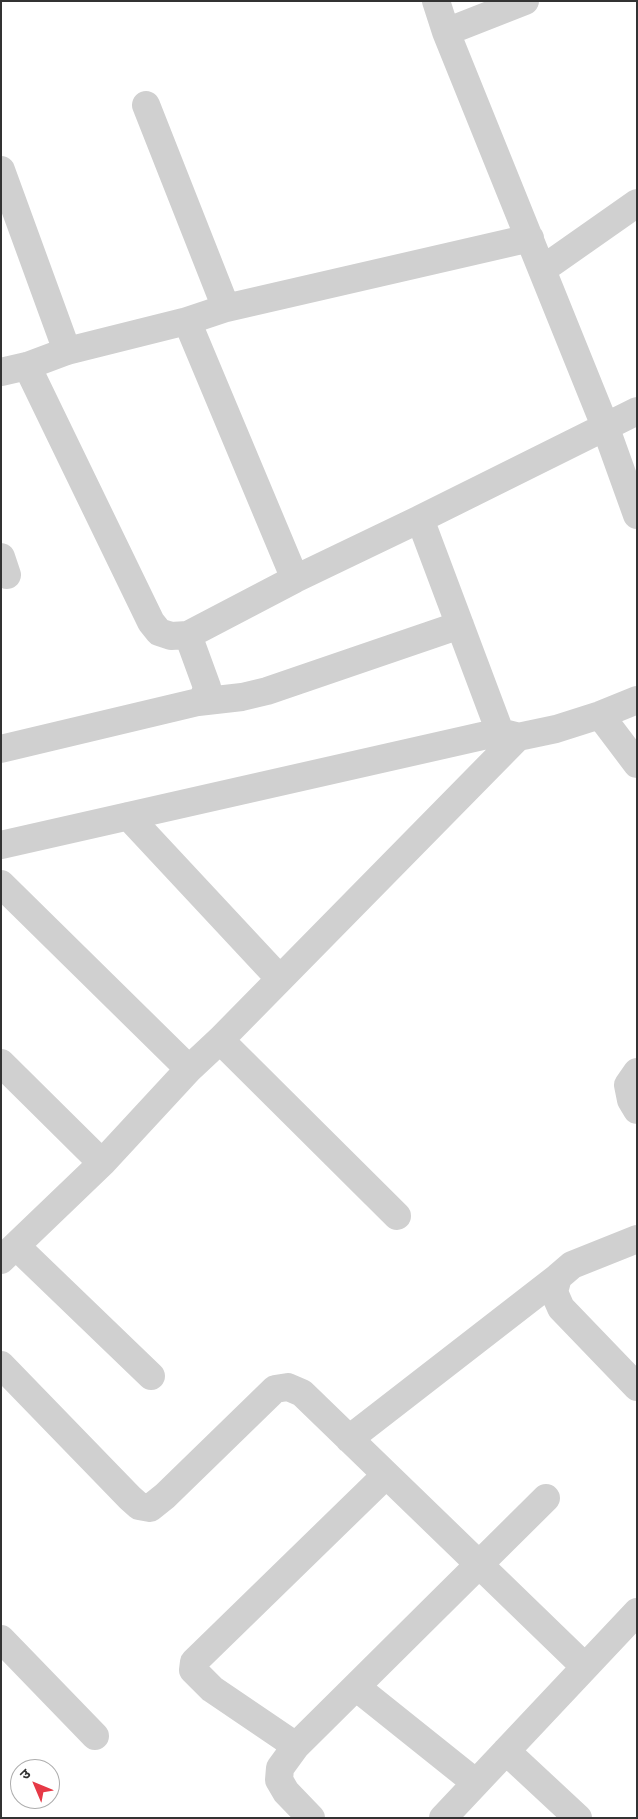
<!DOCTYPE html>
<html>
<head>
<meta charset="utf-8">
<style>
	body { margin:0 }
	#map { position:relative; width:638px; height:1819px; overflow:hidden; background:#fff; font-family:"Exo 2","Noto Sans Devanagari",sans-serif }
	canvas { display:block }
	.frame { position:absolute; inset:0; border:2px solid #333; pointer-events:none }
	.north { position:absolute; left:10px; top:1759px; width:50px; height:50px; box-sizing:border-box; background:#fff; border:1px solid #adadad; border-radius:50%; rotate:315deg; font-size:14px; font-weight:700; line-height:20px; text-align:center; color:#333 }
	.north::after { content:''; display:block; margin:auto; width:18px; height:22px; background:#e63946; clip-path:polygon(50% 0,100% 100%,50% 72%,0 100%) }
</style>
</head>
<body>
<div id="map">
<canvas width="638" height="1819"></canvas>
<div class="frame"></div>
<div class="north">उ</div>
</div>
<script>
const ctx = document.querySelector('canvas').getContext('2d');
ctx.lineJoin = 'round';
const poly = rows => new Path2D(rows.map(r => 'M' + r).join(''));
function trace(path, color, width, dash) { ctx.strokeStyle = color; ctx.lineWidth = width; ctx.lineCap = dash ? 'butt' : 'round'; ctx.setLineDash(dash || []); ctx.stroke(path); }
const minor = poly([
	[436,1,446,32,605,426,637,515],
	[446,32,525,1],
	[146,105,226,308],
	[1,170,67,351],
	[543,269,637,203],
	[187,321,295,579],
	[27,366,151,622,159,632,171,636,188,635],
	[1,372,27,366,67,351,187,321,226,308,530,238],
	[420,519,637,411],
	[1,557,7,575],
	[198,702,242,697,267,691,460,625],
	[600,715,637,764],
	[1,749,198,702,204,697,207,687,188,635,295,579,420,519,500,732],
	[128,816,280,979],
	[1,845,500,732,516,736],
	[1,884,189,1069],
	[220,1040,397,1216],
	[1,1063,102,1163],
	[637,1072,628,1085,631,1100,637,1110],
	[637,1239,572,1265,558,1277,554,1292,561,1308,637,1387],
	[17,1247,151,1376],
	[1,1260,102,1163,189,1069,220,1040,518,737,556,729,600,715,637,700],
	[1,1365,130,1498,139,1506,150,1508,165,1496,275,1389,288,1387,302,1393,585,1667],
	[349,1439,558,1277],
	[1,1639,95,1736],
	[356,1687,476,1783],
	[296,1746,212,1689,193,1670,194,1662,386,1475],
	[506,1751,578,1818],
	[311,1818,286,1792,279,1780,280,1768,296,1746,546,1498],
	[443,1818,637,1612]
]);
trace(minor, '#d0d0d0', 28);
</script>
</body>
</html>
